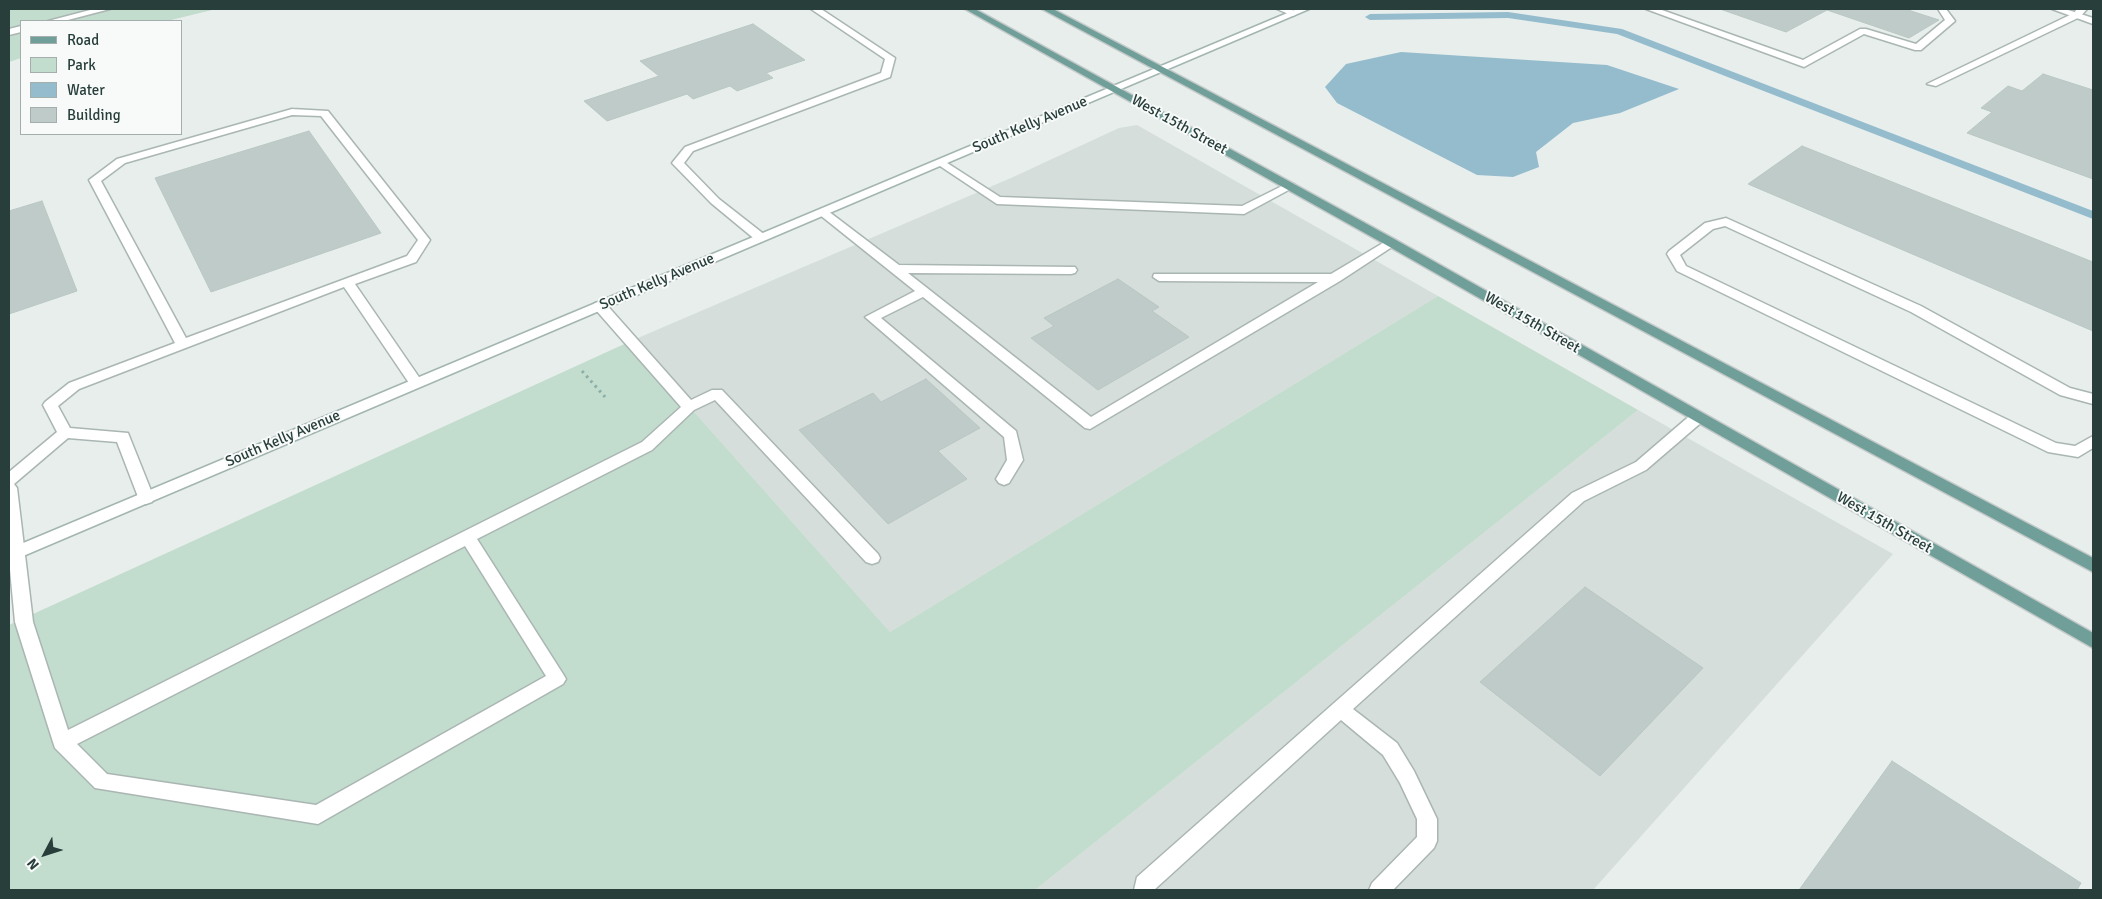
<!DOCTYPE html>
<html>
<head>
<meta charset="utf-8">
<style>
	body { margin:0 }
	#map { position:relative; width:2102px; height:899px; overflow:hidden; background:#e7eeec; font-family:Signika,sans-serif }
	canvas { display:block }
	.frame { position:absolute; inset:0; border:10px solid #273e3b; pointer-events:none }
	.legend { position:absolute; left:20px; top:20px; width:162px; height:115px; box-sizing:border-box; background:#f7faf9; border:1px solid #a4afad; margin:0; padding:6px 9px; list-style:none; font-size:15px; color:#273e3b }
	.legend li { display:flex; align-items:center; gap:10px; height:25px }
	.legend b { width:25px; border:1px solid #a4afad }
	.north { position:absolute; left:20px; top:829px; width:50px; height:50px; -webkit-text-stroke:4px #f7faf9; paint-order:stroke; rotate:230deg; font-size:14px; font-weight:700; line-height:20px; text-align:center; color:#273e3b }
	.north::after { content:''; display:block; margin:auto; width:18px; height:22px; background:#273e3b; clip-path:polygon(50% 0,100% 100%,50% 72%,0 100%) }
</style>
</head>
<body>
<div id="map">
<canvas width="2102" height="899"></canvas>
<div class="frame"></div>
<ul class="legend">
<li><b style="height:6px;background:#709f99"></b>Road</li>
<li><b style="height:14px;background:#c2dccd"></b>Park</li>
<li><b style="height:14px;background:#95bccd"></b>Water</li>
<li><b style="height:14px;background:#bfcbc8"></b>Building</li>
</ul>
<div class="north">N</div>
</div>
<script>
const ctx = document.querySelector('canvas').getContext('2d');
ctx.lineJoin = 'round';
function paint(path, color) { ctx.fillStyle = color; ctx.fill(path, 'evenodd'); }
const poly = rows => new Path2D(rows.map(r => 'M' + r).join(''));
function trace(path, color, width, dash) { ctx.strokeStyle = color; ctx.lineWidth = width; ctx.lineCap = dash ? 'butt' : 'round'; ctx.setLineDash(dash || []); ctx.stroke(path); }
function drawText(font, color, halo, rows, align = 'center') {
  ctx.font = font + ' Signika,sans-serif'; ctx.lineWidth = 4; ctx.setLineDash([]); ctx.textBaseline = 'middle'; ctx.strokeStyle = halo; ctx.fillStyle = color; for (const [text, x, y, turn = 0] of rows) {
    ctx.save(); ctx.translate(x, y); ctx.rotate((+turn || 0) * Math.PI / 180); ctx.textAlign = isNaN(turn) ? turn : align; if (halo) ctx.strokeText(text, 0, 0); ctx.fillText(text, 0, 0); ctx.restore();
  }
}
const built = poly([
	[1137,125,1438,296,890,632,631,341,1011,178,1119,128],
	[1638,410,1893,554,1593,890,1035,890]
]);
const green = poly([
	[9,9,216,9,167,21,21,21,21,58,9,62],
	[1438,296,1638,410,1035,890,9,890,9,625,631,341,890,632]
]);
const water = poly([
	[1401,52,1607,65,1679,89,1620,113,1573,123,1536,152,1539,167,1513,177,1477,175,1337,103,1325,87,1346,64]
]);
const stream = poly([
	[1508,12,1622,29,2093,211,2093,219,1617,34,1508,18,1370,20,1365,17,1370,14,1508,12]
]);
const building = poly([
	[1720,9,1905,9,1939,20,1909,38,1827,10,1786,32,1720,9],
	[753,24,805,60,766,73,773,78,737,91,730,86,693,99,687,94,607,121,584,101,659,76,640,61,753,24],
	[2043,74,2093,90,2093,179,1967,133,1992,112,1981,108,2008,86,2022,91,2043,74],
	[309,131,381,233,211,292,155,178,309,131],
	[1802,146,2093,262,2093,331,1748,184,1802,146],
	[42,201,77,291,9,314,9,211,42,201],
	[1118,279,1159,307,1152,311,1189,337,1098,390,1031,338,1054,326,1044,318,1118,279],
	[926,379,980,428,938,451,967,479,888,524,799,430,873,393,881,402,926,379],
	[1585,587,1703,668,1600,776,1480,682,1585,587],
	[1892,761,2081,883,2077,890,1799,890,1892,761]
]);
const path = poly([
	[582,371,605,397]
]);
const service = poly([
	[94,9,110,9,64,21,48,21,94,9],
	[811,9,821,9,895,58,890,77,693,151,684,163,719,199,765,235,767,238,761,242,757,241,711,203,672,163,685,147,881,73,885,59,811,9],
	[1277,9,1290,9,1298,13,1293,16,1277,9],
	[1646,9,1659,9,1803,60,1860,29,1866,29,1916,44,1945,20,1938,9,1946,9,1955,21,1921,50,1915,50,1864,34,1804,67,1646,9],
	[2077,9,2087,9,2080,17,1936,86,1927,84,2074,13,2077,9],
	[21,26,21,32,9,35,9,29,21,26],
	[292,109,328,111,430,240,416,262,355,284,423,383,416,388,411,386,344,287,79,389,58,406,70,428,128,433,154,498,152,502,146,504,140,502,117,442,68,438,14,484,17,488,33,622,68,730,642,442,681,407,595,309,593,306,595,303,600,302,605,303,691,400,712,390,722,390,878,554,880,558,878,562,872,564,866,562,715,400,694,410,652,450,477,539,563,674,566,679,563,684,318,824,95,788,55,748,53,742,15,622,9,559,9,472,57,432,43,405,45,402,69,383,175,343,89,180,117,159,292,109],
	[292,115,321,116,418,240,407,256,186,338,101,181,125,163,292,115],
	[465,546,546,676,316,805,107,774,77,744,465,546],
	[941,159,1000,197,1242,206,1286,184,1294,184,1296,186,1244,214,997,204,937,164,935,162,941,159],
	[824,208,899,265,1075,267,1077,270,1075,273,1071,274,908,273,1091,417,1318,282,1159,281,1153,277,1154,274,1331,274,1388,240,1392,239,1398,243,1340,281,1090,429,1085,428,923,297,881,318,1016,431,1023,460,1009,483,1004,485,999,483,996,479,1007,460,1004,437,865,317,915,291,820,215,818,212,824,208],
	[1726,218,1921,306,2070,388,2093,394,2093,404,2060,395,1911,312,1725,226,1713,229,1680,255,1686,266,2056,443,2075,446,2093,436,2093,448,2078,457,2048,452,1677,271,1667,254,1669,251,1705,223,1726,218],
	[1698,412,1705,417,1703,421,1646,470,1584,501,1353,709,1397,743,1414,771,1437,819,1437,841,1434,848,1393,890,1369,890,1372,883,1417,837,1417,819,1400,783,1383,755,1341,720,1154,890,1134,890,1137,877,1572,493,1636,462,1693,413,1698,412]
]);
const minor = poly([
	[2052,9,2065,9,2093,18,2093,24,2052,9]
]);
const secondary = poly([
	[1297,9,1309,9,9,562,9,549,1297,9]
]);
const primary = poly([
	[965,9,975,9,1396,240,2093,633,2093,648,1388,246,965,9],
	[1042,9,1053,9,2093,558,2093,572,1042,9]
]);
const streetNames = [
	["South Kelly Avenue",1030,125,-23],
	["West 15th Street",1179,125,29],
	["South Kelly Avenue",657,282,-23],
	["West 15th Street",1532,323,30],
	["South Kelly Avenue",283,439,-23],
	["West 15th Street",1884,523,30]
];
paint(built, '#d5dedb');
paint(green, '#c2dccd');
paint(water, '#95bccd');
paint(stream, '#95bccd');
paint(building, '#bfcbc8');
trace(building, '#b9c7c3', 1);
trace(service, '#aab6b3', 3);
trace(minor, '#aab6b3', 3);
trace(secondary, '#a3b5b1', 3);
trace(primary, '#c3c9c8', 3);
trace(path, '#8aaea8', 3, [2.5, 4]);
paint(service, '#fff');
paint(minor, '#fff');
paint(secondary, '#fff');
paint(primary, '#709f99');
drawText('15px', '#273e3b', '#f7faf9', streetNames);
</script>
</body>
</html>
